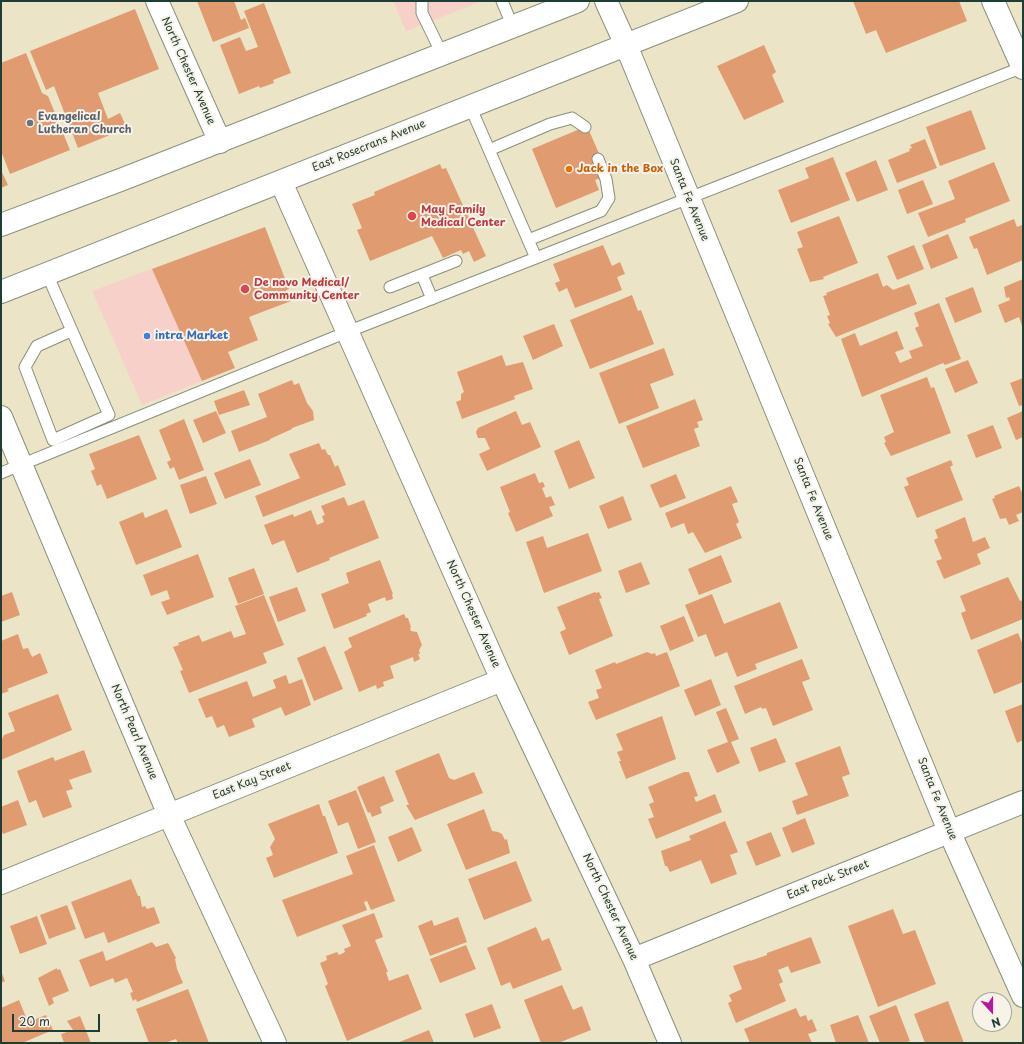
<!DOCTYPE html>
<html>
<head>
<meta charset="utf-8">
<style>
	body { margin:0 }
	#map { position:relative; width:1024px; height:1044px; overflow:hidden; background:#ece4c6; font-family:"Playpen Sans",sans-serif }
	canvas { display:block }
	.frame { position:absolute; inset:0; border:2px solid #1f3d34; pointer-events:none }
	.north { position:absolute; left:972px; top:992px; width:40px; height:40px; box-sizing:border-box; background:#f7f3e8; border:1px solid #a1aaa0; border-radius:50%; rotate:159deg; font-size:11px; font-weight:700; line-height:16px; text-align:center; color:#1f3d34 }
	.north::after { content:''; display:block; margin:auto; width:14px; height:18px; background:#b5179e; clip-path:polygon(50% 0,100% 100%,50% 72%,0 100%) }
	.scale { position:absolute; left:12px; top:1014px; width:88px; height:18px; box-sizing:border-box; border:2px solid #1f3d34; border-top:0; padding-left:5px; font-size:12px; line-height:14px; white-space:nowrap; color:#1f3d34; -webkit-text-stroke:3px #f7f3e8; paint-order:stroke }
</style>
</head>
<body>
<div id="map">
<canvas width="1024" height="1044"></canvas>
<div class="frame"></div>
<div class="north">N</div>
<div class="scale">20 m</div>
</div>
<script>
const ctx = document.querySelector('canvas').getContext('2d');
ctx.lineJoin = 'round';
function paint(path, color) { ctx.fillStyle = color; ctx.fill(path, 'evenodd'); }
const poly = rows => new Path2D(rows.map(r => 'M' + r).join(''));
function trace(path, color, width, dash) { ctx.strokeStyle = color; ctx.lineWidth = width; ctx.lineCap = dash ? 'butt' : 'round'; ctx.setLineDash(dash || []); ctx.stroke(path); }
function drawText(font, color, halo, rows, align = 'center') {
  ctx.font = font + ' "Playpen Sans",sans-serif'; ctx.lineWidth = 4; ctx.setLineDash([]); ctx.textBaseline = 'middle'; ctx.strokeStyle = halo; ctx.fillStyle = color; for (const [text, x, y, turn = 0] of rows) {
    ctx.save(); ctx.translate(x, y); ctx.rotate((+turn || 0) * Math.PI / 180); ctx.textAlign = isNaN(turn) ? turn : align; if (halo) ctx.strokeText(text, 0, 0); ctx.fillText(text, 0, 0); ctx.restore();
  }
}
const built = poly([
	[393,1,482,1,406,31],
	[152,269,202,381,142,405,92,291]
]);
const building = poly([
	[197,1,234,1,241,20,245,18,249,28,213,42],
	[853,1,959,1,967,21,886,53,876,30,866,34],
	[264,3,291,73,273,80,274,83,260,88,259,86,239,94,220,45,240,37,246,51,258,47,244,11],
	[135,9,159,69,98,93,108,119,120,113,127,128,78,148,54,86,46,90,30,51],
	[764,45,776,72,772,75,784,102,744,120,717,66],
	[26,53,42,93,48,96,70,150,10,174,1,151,1,63],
	[971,110,986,149,940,166,926,127],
	[587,126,601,158,601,178,595,180,599,190,556,208,532,149],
	[925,139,937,168,897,183,888,160,910,151,909,149,912,148,910,145],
	[833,157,850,200,791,223,778,190,809,178,805,168],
	[876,160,888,190,857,202,845,173],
	[994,162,1010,201,965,219,966,222,928,237,918,213,955,199,948,181],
	[440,164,442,169,446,168,486,256,474,262,469,251,463,254,461,250,443,258,432,236,370,261,357,230,362,228,352,204,375,195,374,192],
	[1,170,8,185,1,188],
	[923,180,933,204,907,214,898,190],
	[839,216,858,263,823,277,824,279,810,282,797,249,803,247,797,232],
	[1014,219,1017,227,1022,225,1023,228,1023,260,987,275,977,248,974,249,969,237],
	[265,227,289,289,286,290,291,301,249,317,258,340,228,352,235,368,202,381,152,269],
	[948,234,958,258,931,269,922,245],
	[603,245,612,266,620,262,625,274,617,277,622,290,575,308,567,288,559,292,555,283,560,281,553,264],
	[914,245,924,269,897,280,887,256],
	[878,273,883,287,887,285,893,290,909,284,917,304,836,337,828,324,830,323,827,316,830,315,823,296,827,295,826,293],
	[1023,279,1023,329,1019,317,1005,323,998,305,1010,300,1009,297,1006,298,1004,287],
	[973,287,982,312,955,323,945,298],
	[632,295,638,311,641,310,654,344,590,369,570,320],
	[939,303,961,359,945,365,943,363,862,397,841,339,855,333,860,346,897,331,904,349,895,352,900,363,912,358,909,351,923,346,915,328,919,326,914,313],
	[554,324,563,346,533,360,523,336],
	[664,348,674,375,650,384,659,408,619,424,599,373],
	[502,355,506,366,523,362,533,389,514,396,515,399,462,419,456,402,461,400,461,394,464,392,457,372],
	[968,360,978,383,955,393,945,369],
	[927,377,931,388,934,387,951,433,891,456,884,443,886,442,884,437,894,432,880,395],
	[1023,378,1023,405,1019,406,1010,383],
	[292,380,294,385,299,383,307,403,313,411,314,420,292,428,292,429,270,439,270,440,239,452,231,431,267,417,258,394],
	[244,390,250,405,219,415,214,401],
	[695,399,703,420,697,422,699,427,694,429,700,446,643,468,626,426],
	[216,411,226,433,203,443,193,420],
	[516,411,522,425,530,422,541,447,487,471,479,454,490,449,485,438,478,438,476,432,478,428],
	[1023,411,1023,437,1016,440,1007,418],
	[184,419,204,470,179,480,174,467,170,469,167,462,171,460,159,430],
	[993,425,1002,448,976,458,967,435],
	[139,435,157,479,107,499,101,484,97,486,91,471,95,469,89,454],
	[579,440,595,478,569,489,554,451],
	[319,443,322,450,325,449,328,455,330,455,335,467,338,465,346,485,263,517,255,496,300,478,289,454],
	[250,459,261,485,225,499,214,473],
	[951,460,953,465,950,467,963,500,917,518,904,487,909,485,906,478],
	[535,473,539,483,543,482,545,487,542,488,546,498,551,496,555,505,549,507,553,516,516,532,508,513,510,512,500,487],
	[676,474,686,498,660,508,650,485],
	[206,476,217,504,190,514,180,485],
	[731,486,738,502,732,504,739,522,736,524,742,538,705,553,693,532,688,534,684,523,671,528,665,513],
	[1019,486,1023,495,1023,512,1016,515,1019,521,1009,525,1006,518,1000,519,992,499,995,498,994,496],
	[623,496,632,520,608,529,599,506],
	[344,497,348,506,364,500,379,538,329,558,330,560,297,573,284,540,272,545,264,525,293,514,294,517,311,510,317,525,324,522,322,516,325,515,321,506],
	[167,509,182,547,136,565,119,522,143,512,145,518],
	[965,517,973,542,985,537,990,548,977,554,981,564,944,579,936,561,942,559,934,540,938,538,935,530],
	[588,533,602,571,544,593,526,542,543,536,547,548],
	[198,554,214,597,167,615,161,602,170,599,167,590,151,596,143,575],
	[721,555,732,582,699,595,688,569],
	[380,560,393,594,392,594,393,599,386,601,385,597,368,604,371,612,366,614,367,616,334,629,321,594,349,583,346,573],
	[641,562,650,584,626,593,618,571],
	[254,568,264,594,238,604,228,578],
	[1008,577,1020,601,1023,600,1023,619,971,640,961,613,966,611,960,596],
	[297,587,306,611,278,622,269,597],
	[12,592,20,615,1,622,1,596],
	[595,592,596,593,599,592,602,598,599,599,613,636,569,655,560,632,566,629,557,607],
	[712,594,724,624,780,602,798,648,755,664,757,669,737,677,727,652,715,657,706,634,698,637,685,605],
	[264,595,284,645,263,653,267,663,189,693,180,671,183,670,173,647,179,645,178,643,199,635,202,642,231,631,234,638,246,634,235,606],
	[404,614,406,618,408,618,411,627,410,628,411,631,417,632,422,645,419,650,420,654,418,654,420,659,414,662,413,657,390,666,394,678,383,682,384,686,377,689,376,685,359,692,344,652,352,647,348,638],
	[684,616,694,641,670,651,660,626],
	[1018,633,1023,645,1023,682,994,694,977,650],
	[18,634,23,649,28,648,32,657,40,653,48,673,7,689,9,691,1,694,1,641],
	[325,646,343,689,314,701,297,658],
	[647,652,652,654,655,653,656,656,667,652,680,686,596,720,588,702,599,698,596,690,602,688,595,670,615,662,616,664],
	[802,659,810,679,802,682,813,710,773,726,766,708,762,709,761,707,745,714,734,686],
	[286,675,289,684,302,679,311,705,285,716,281,707,252,719,255,727,229,737,224,725,217,728,212,716,206,718,198,699,247,681,253,697,276,688,273,680],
	[711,679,721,705,695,716,684,690],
	[58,694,72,730,1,760,1,741,4,735,15,731,8,713],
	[1023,704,1023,740,1017,743,1005,711],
	[726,708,739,739,731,742,740,763,717,773,707,750,728,742,716,712],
	[662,716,676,759,626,779,619,761,621,761,617,752,623,750,616,734],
	[776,738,786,762,759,772,750,748],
	[840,746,850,774,842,777,849,796,797,815,792,801,808,795,795,763],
	[84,750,92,772,69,780,73,789,66,791,72,807,43,818,36,800,29,803,17,771,53,757,55,761],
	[439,753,449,778,454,780,474,772,483,793,415,820,406,805,409,805,395,771],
	[684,772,689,772,698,796,694,797,696,802,715,794,722,812,656,839,648,819,654,817,649,804,654,802,648,787],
	[384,776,394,801,380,807,382,813,372,817,370,812,368,813,357,787],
	[356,790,376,842,358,849,348,822,338,826,328,801],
	[18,800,27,825,3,834,1,829,1,807],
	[319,804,323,816,325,816,338,853,274,878,266,858,273,855,270,847,275,839,268,824],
	[484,809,492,831,498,832,502,834,505,840,507,839,510,853,466,870,447,824],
	[805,818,815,844,792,853,782,828],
	[725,821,738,852,730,855,737,874,711,884,701,860,670,872,667,866,665,866,661,851,691,840,689,836],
	[412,827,422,851,398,862,388,837],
	[771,832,781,856,756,866,746,842],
	[374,845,395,901,371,910,367,901,364,902,367,910,297,937,282,900,353,874,346,856],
	[516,861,532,901,484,920,468,879],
	[131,879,138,896,140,896,142,907,145,906,147,909,154,907,160,923,108,943,104,932,85,939,71,902],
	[67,905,76,929,49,939,40,915],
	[893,909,903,934,915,930,936,984,878,1007,848,926],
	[374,913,383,937,375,940,388,972,386,972,389,981,408,974,422,1009,347,1041,325,986,328,984,320,963,327,960,326,956,337,952,339,955,345,952,344,949,351,946,342,925],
	[37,916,47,944,20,954,10,926],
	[458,917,467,942,430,956,418,926,432,920,434,926],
	[536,927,542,941,549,938,562,970,513,989,510,982,501,986,487,948],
	[811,937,821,963,791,973,788,966,778,970,783,982,779,984,786,1001,736,1023,728,1003,732,1001,729,995,742,989,733,966,750,960,750,961,767,955,767,953],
	[152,942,156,947,168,943,176,958,175,959,177,969,183,983,137,1002,136,999,133,1001,130,993,133,992,127,978,115,983,113,978,90,987,79,960,103,951,106,961],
	[466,945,476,969,440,983,430,959],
	[57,968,57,970,60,969,69,991,52,998,54,1003,49,1006,38,978],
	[1,971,5,981,1,983],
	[562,985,573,1010,582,1006,591,1030,558,1043,541,1043,524,1000],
	[188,989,209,1043,178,1043,176,1039,165,1043,149,1043,136,1009],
	[19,1000,28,1022,46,1015,53,1030,22,1043,1,1043,1,1008],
	[948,1001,964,1043,925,1043,914,1014],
	[492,1004,501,1028,474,1038,465,1014],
	[896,1005,910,1041,905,1043,880,1043,869,1016],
	[796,1008,800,1017,806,1015,808,1021,812,1019,817,1031,808,1034,812,1043,750,1043,744,1029],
	[858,1015,869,1043,836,1043,830,1025],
	[80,1016,91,1043,64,1043,61,1034,73,1030,67,1021],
	[429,1030,434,1043,397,1043]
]);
const lane = poly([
	[422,1,422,13,442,54],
	[502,1,513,27],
	[470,106,536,258],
	[489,150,550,124,572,118,585,127],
	[528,240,601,211,609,198,606,179,598,159],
	[47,274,109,415,53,440,25,367,37,346,71,331],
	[422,275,432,299],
	[390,287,456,261],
	[1,473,347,332,1023,67]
]);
const street = poly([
	[157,1,220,142],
	[993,1,1023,68],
	[281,182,502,680,634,959,670,1043],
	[1,417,169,815,275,1043],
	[1,883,502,680],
	[634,959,1023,802]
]);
const secondary = poly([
	[606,1,626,45,949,831,1023,996]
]);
const primary = poly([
	[1,225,123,179,578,1],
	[1,292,737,1]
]);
const markers = [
	[30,123,4,"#6b7280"],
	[569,169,4,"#e8710a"],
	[412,216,5,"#e0444e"],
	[245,289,5,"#e0444e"],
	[147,336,4,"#3f7fe0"]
];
const streetNames = [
	["North Chester Avenue",188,71,66],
	["East Rosecrans Avenue",369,146,-22],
	["Santa Fe Avenue",689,200,68],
	["Santa Fe Avenue",813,499,68],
	["North Chester Avenue",473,614,66],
	["North Pearl Avenue",134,732,67],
	["East Kay Street",252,781,-22],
	["Santa Fe Avenue",937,799,68],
	["East Peck Street",828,880,-22],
	["North Chester Avenue",610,907,65]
];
const worshipNames = [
	["Evangelical",38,117],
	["Lutheran Church",38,130]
];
const foodNames = [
	["Jack in the Box",577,169]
];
const healthNames = [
	["May Family",421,210],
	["Medical Center",421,223],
	["De novo Medical/",254,283],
	["Community Center",254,296]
];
const shopNames = [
	["intra Market",155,336]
];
paint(built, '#f7d1c9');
paint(building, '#e19b70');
trace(lane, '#86907d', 13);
trace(street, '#86907d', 24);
trace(secondary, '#86907d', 24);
trace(primary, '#86907d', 24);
trace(lane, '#fff', 11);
trace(street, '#fff', 22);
trace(secondary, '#fff', 22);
trace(primary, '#fff', 22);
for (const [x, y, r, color] of markers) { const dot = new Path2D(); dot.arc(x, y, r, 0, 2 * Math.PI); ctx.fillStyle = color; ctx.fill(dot); trace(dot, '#f7f3e8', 1.5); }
drawText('11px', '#1f3d34', '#f7f3e8', streetNames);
drawText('bold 11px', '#5b616d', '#f7f3e8', worshipNames, 'left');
drawText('bold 11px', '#c56008', '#f7f3e8', foodNames, 'left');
drawText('bold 11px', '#be3a42', '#f7f3e8', healthNames, 'left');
drawText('bold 11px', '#366cbe', '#f7f3e8', shopNames, 'left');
</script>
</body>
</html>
